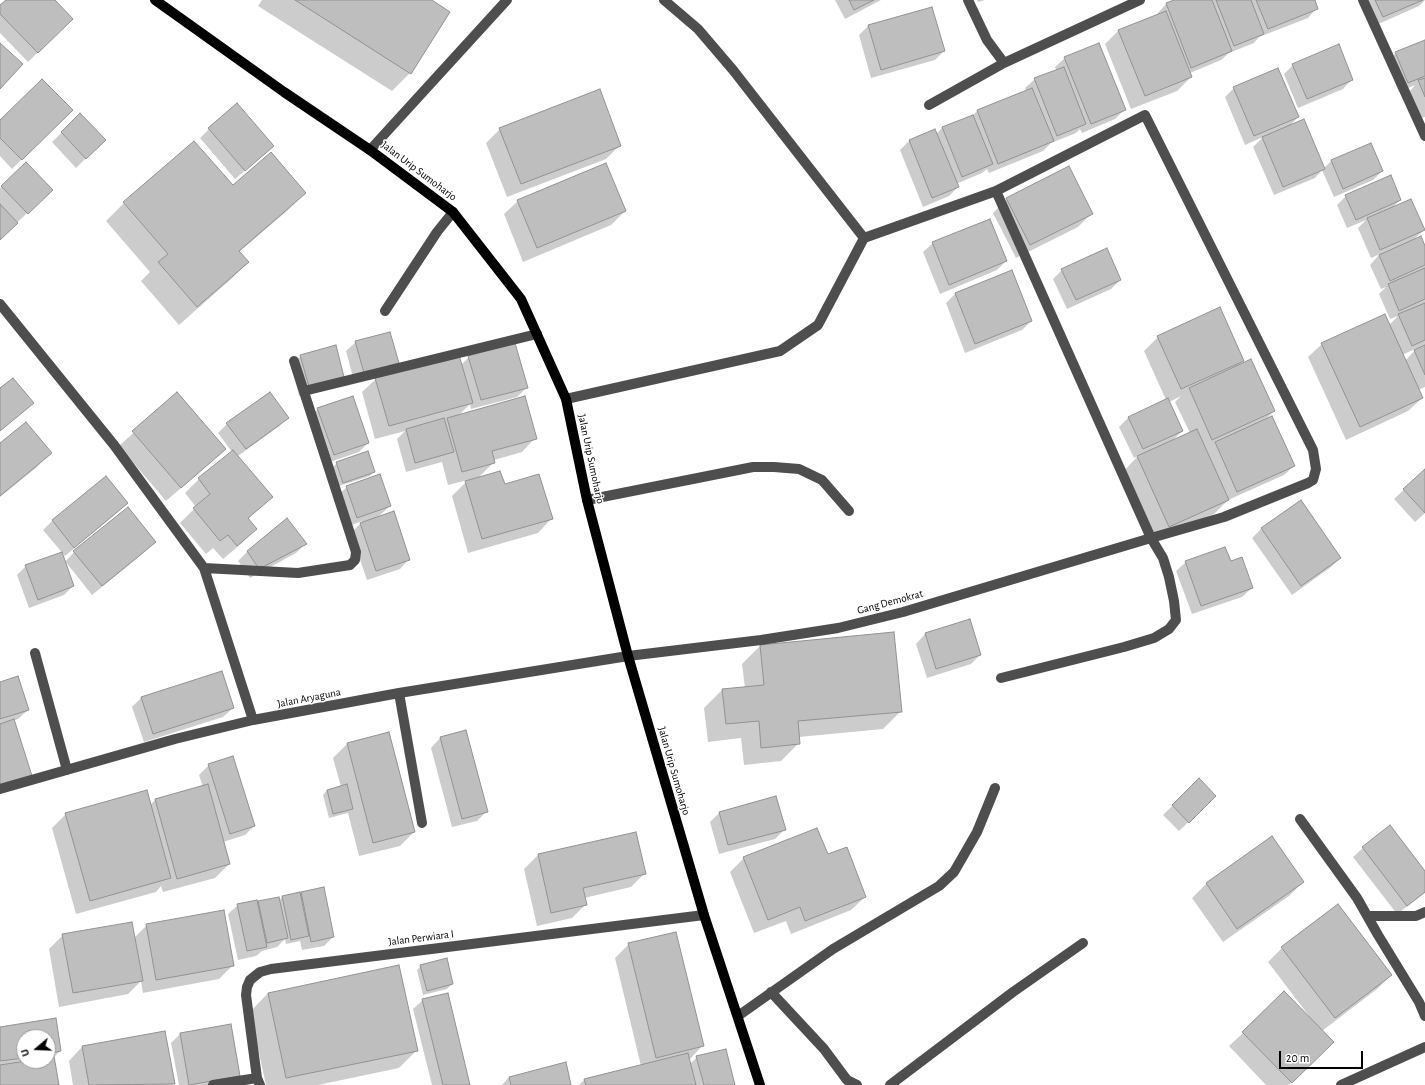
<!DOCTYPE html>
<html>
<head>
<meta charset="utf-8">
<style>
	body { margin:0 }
	#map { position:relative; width:1425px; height:1085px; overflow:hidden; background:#fff; font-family:"Alegreya Sans",sans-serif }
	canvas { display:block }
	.north { position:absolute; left:16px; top:1029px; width:40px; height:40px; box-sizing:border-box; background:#fff; border:1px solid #999; border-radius:50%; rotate:251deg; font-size:11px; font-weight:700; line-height:16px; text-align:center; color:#000 }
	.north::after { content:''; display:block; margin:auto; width:14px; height:18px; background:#000; clip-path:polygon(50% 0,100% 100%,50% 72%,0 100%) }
	.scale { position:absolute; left:1279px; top:1051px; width:84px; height:18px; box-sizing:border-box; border:2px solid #000; border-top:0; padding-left:5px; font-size:12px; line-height:14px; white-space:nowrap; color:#000; -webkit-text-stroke:3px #fff; paint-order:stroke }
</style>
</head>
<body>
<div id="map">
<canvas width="1425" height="1085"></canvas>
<div class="north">U</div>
<div class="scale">20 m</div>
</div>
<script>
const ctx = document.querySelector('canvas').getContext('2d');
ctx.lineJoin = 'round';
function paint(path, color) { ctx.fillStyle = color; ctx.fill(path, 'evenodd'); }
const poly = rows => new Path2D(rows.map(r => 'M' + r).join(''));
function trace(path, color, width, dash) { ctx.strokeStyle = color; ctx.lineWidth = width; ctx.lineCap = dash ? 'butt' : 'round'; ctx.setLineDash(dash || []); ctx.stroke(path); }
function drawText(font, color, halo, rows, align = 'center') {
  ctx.font = font + ' "Alegreya Sans",sans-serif'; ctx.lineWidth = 3; ctx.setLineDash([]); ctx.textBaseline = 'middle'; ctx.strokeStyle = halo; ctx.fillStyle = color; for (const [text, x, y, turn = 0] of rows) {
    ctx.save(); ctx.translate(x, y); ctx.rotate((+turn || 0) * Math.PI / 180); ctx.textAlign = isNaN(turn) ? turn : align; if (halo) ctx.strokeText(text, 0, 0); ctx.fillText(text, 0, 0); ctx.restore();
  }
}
const shadow = poly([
	[7,0,54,0,72,19,28,62,0,33,0,7],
	[262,0,430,0,410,73,392,91,258,6],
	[835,0,881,0,845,19],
	[977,0,985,0,978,2],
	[1177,0,1314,0,1317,8,1308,18,1259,37,1254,43,1229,53,1221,60,1190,73,1191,77,1177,91,1131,109,1105,44,1119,30,1158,15,1157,14,1166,4],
	[1362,0,1425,0,1419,6,1374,26],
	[931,8,944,51,935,60,871,78,859,35,868,26],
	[1425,41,1425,117,1421,118,1410,91,1415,85,1399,92,1387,62,1396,53],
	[1065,58,1124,110,1115,119,1082,133,1080,129,1076,133,1051,143,1043,151,989,173,987,169,982,173,956,184,958,187,949,196,923,207,900,150,910,140,936,134,942,128,972,116,977,111,1026,91,1025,88,1035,79,1057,71,1055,67],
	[1293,65,1352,79,1343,89,1298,108,1284,74],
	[1234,88,1298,117,1289,127,1324,168,1331,161,1370,144,1382,171,1373,180,1334,197,1322,170,1315,178,1274,195,1253,147,1263,137,1245,145,1225,97],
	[71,110,12,169,0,156,0,122],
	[80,115,104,140,76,168,52,142],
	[209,129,263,155,235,179,200,138],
	[500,129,620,145,606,159,507,197,486,143],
	[26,164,51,190,0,239,0,188],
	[232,186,305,193,287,211,239,252,248,262,230,280,179,325,141,281,150,272,106,221,124,203],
	[1346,196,1400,200,1392,208,1424,230,1413,240,1425,248,1425,387,1418,390,1422,398,1408,411,1346,440,1308,357,1322,344,1389,325,1398,316,1390,319,1379,294,1386,287,1381,289,1370,265,1380,254,1371,258,1358,228,1366,220,1347,228,1337,205],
	[1417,348,1405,361,1402,355],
	[1007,199,1092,213,1078,227,1016,258,993,213],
	[518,201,625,211,611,225,523,262,504,214],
	[933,243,1006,261,997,270,940,294,923,252],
	[1062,270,1120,280,1111,289,1067,309,1053,279],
	[1011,272,1031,321,1022,330,965,353,946,303,955,294],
	[1158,337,1243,360,1237,367,1274,411,1265,420,1294,466,1284,475,1228,500,1214,514,1155,540,1124,471,1139,455,1134,458,1119,427,1128,418,1166,400,1144,351],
	[1181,396,1175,402,1190,433,1171,442,1182,431,1169,402],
	[356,342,398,363,354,381,346,351],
	[301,356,334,386,299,396,291,365],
	[469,357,527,387,517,397,471,409,470,404,458,416,535,438,522,452,494,460,494,462,478,478,504,485,551,519,538,533,468,553,452,496,468,480,448,485,442,462,406,472,397,439,405,431,375,439,362,392,376,379,461,365],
	[177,393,225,449,211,462,166,501,119,446],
	[270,393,287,418,278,427,238,456,272,497,247,520,255,529,242,543,223,559,213,548,206,554,180,523,196,507,185,493,199,479,232,452,218,433,227,424],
	[318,409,368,443,359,452,324,464,309,418],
	[0,444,50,453,37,467,0,497],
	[337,463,374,471,370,476,339,486,332,468],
	[1425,470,1425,513,1415,522,1394,499],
	[106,477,127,503,118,512,65,556,43,530,52,521],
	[347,487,390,506,378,517,409,559,400,569,367,580,351,533,363,521,348,526,337,496],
	[1300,502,1340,558,1331,567,1292,595,1252,538,1261,529],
	[287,519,305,544,296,553,250,578,238,561,247,552],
	[155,541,146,551,92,595,65,561,73,586,64,595,29,608,17,575,26,566,65,562,74,552],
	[1186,562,1230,562,1252,588,1242,597,1192,614,1176,571],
	[925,634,980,655,971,664,927,678,916,644],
	[760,646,901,711,883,729,799,737,799,743,781,761,744,765,741,738,708,742,704,708,722,690,745,688,742,664],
	[0,683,28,710,18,719,13,721,0,792],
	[142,697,233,708,223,717,144,742,132,707],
	[388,733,414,832,400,846,359,856,348,813,329,818,323,795,327,790,341,787,333,758,347,744],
	[440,738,487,811,477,821,452,827,431,748],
	[209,765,254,826,245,835,223,842,229,864,215,878,163,892,161,886,156,892,76,914,52,828,66,814,150,805,155,800,203,787,199,775],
	[1199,780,1215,796,1179,831,1163,815],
	[720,812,785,829,775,839,719,854,710,822],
	[635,833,645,873,631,887,584,898,586,904,572,918,537,926,524,869,538,855],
	[1272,838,1303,882,1289,896,1223,942,1192,898,1206,884],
	[1363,848,1425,873,1425,893,1397,914,1353,857],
	[744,858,865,897,851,910,791,934,786,921,754,933,730,872],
	[301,892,333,937,324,946,302,950,300,941,286,944,285,939,277,947,262,951,256,956,238,960,228,914,238,905,278,898,279,901,282,897,299,894,299,895],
	[147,925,233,965,219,979,143,993,141,981,128,994,59,1007,49,949,63,935,134,938],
	[629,944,703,1045,689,1060,690,1064,697,1057,733,1085,579,1085,585,1079,641,1066,615,958],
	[1282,948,1391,975,1377,989,1322,1031,1319,1056,1289,1085,1266,1085,1229,1046,1243,1033,1309,1016,1268,962],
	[421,966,452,984,447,989,423,995,417,970],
	[268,993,417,1050,399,1068,318,1085,266,1085,250,1012],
	[423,1000,469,1085,432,1085,413,1009],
	[55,1019,60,1051,53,1058,58,1085,0,1085,0,1028],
	[24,1037,48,1037,48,1061,24,1061],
	[164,1032,173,1085,73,1085,69,1061,82,1047],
	[180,1034,229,1085,179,1085,171,1043],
	[509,1077,570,1085,502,1085]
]);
const building = poly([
	[6,0,55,0,73,19,38,53,0,14,0,5,6,0],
	[295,0,432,0,450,12,411,74,295,0],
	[849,0,874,0,854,10,849,0],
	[1174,0,1212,0,1232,51,1191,68,1166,3,1174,0],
	[1216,0,1251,0,1264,34,1234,46,1216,0],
	[1256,0,1315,0,1318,9,1268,29,1256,0],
	[1375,0,1423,0,1383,17,1375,0],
	[932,7,945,51,881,70,868,25,932,7],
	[1166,11,1192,77,1145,96,1118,30,1166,11],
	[1425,40,1425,76,1408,83,1395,52,1425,40],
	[0,43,23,64,0,89,0,43],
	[1099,43,1126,110,1091,124,1064,57,1099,43],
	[1339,44,1353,80,1307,99,1292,64,1339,44],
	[1064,67,1086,124,1057,136,1034,78,1064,67],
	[1278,68,1299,117,1254,136,1233,87,1278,68],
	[1425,78,1425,97,1418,80,1425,78],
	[42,79,73,110,22,160,0,138,0,120,42,79],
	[1032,88,1054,141,998,164,977,110,1032,88],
	[600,89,621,146,521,184,499,128,600,89],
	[237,103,274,146,245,171,208,128,237,103],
	[80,113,106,140,86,159,61,132,80,113],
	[973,115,993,164,962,177,942,127,973,115],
	[1304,119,1325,169,1283,187,1262,137,1304,119],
	[935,129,959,187,932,198,909,140,935,129],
	[194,141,233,185,271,152,306,193,239,251,249,262,197,307,158,262,168,254,123,202,194,141],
	[1371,143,1383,171,1343,189,1331,160,1371,143],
	[26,162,53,190,28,214,1,186,26,162],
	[606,163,626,211,537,248,517,200,606,163],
	[1069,166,1093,214,1030,245,1006,198,1069,166],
	[1391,175,1401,200,1356,220,1345,195,1391,175],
	[1411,199,1425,230,1380,250,1367,218,1411,199],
	[0,204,18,223,0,240,0,204],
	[990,219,1007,261,949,285,932,242,990,219],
	[1421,236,1425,246,1425,265,1390,281,1379,255,1421,236],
	[1107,248,1121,280,1076,300,1061,269,1107,248],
	[1425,268,1425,299,1399,311,1388,284,1425,268],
	[1012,270,1032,321,975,344,955,293,1012,270],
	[1425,303,1425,340,1412,346,1398,314,1425,303],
	[1220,307,1244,361,1181,389,1157,336,1220,307],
	[1385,314,1423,398,1360,427,1321,343,1385,314],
	[390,332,399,363,364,373,355,341,390,332],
	[515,343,528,388,481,400,468,356,515,343],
	[336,345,344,377,309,387,300,355,336,345],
	[1425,345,1425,375,1414,350,1425,345],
	[459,355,473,403,389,426,375,378,459,355],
	[1251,359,1275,411,1212,440,1189,388,1251,359],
	[13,378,34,403,0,431,0,388,13,378],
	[177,392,226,449,181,488,132,431,177,392],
	[270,392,289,418,246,449,226,423,270,392],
	[353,396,369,443,334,455,317,408,353,396],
	[525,396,537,439,492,451,495,463,462,472,447,418,525,396],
	[1168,398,1183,431,1143,449,1128,417,1168,398],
	[1272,416,1295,466,1237,492,1215,442,1272,416],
	[444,418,454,452,415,463,406,429,444,418],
	[26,422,52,453,0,496,0,443,26,422],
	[1197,429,1229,500,1169,527,1137,456,1197,429],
	[233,450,273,497,248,518,257,529,237,546,228,535,220,541,193,508,210,494,198,478,233,450],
	[368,451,375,472,343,483,336,462,368,451],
	[1425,469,1425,513,1403,489,1425,469],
	[500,471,505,484,539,474,553,519,482,539,465,481,500,471],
	[380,474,391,506,357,518,346,486,380,474],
	[106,476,128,503,74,548,52,520,106,476],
	[1301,500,1341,558,1301,586,1261,528,1301,500],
	[128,507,156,542,102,586,73,551,128,507],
	[394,511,410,560,376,571,360,523,394,511],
	[287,518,307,544,259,569,247,551,287,518],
	[1225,547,1231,561,1242,557,1253,588,1201,606,1185,561,1225,547],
	[62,552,74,586,38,600,25,565,62,552],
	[970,619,981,655,936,669,925,633,970,619],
	[894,632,902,712,798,721,800,744,761,748,759,721,726,724,722,689,764,685,760,645,894,632],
	[222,671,234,708,153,734,141,697,222,671],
	[18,676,29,710,0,719,0,682,18,676],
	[14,719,32,776,0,787,0,724,14,719],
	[466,730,488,812,462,819,440,737,466,730],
	[389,732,415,832,373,843,347,743,389,732],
	[233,756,255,826,230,834,208,764,233,756],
	[1199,778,1216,796,1189,823,1172,805,1199,778],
	[208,784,230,864,177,879,155,799,208,784],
	[347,784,353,809,333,814,327,790,347,784],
	[147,790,171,878,90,901,65,813,147,790],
	[776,796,786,830,728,845,719,812,776,796],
	[1390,825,1425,871,1425,892,1407,906,1362,847,1390,825],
	[817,828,828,854,847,847,866,897,805,921,800,907,768,920,743,857,817,828],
	[636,832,646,874,583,888,587,905,551,913,538,854,636,832],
	[1272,836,1304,882,1237,929,1206,883,1272,836],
	[324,887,334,937,311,942,301,892,324,887],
	[300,892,309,936,291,940,282,896,300,892],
	[279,897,288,938,267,943,258,901,279,897],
	[257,900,267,947,247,951,237,904,257,900],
	[1338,904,1392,975,1335,1018,1281,947,1338,904],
	[224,910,234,966,156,980,146,924,224,910],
	[132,922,143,981,73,993,62,934,132,922],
	[676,932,704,1046,656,1058,628,943,676,932],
	[447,958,453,984,427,991,420,965,447,958],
	[399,965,418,1051,286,1078,268,993,399,965],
	[1284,991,1334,1042,1292,1083,1242,1032,1284,991],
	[448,993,470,1085,443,1085,422,999,448,993],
	[56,1018,61,1051,48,1054,48,1037,24,1037,24,1058,0,1061,0,1027,56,1018],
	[231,1024,240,1076,189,1085,180,1033,231,1024],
	[165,1031,175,1084,89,1085,82,1046,165,1031],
	[726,1049,735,1085,704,1085,696,1056,726,1049],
	[688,1053,696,1085,586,1085,584,1079,688,1053],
	[54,1056,59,1085,0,1085,0,1065,26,1061,48,1061,48,1057,54,1056],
	[566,1062,571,1085,511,1085,509,1077,566,1062]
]);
const minor = poly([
	[664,0,698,29,733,70,864,238],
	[968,0,987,40,1004,63],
	[1363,0,1425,136],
	[929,105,1004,63,1140,0],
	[370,150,507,0],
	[0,304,114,445,204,568,253,720],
	[385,311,437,232,453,212],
	[304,391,537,334],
	[566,399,780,351,818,325,864,238,996,191,1145,115,1313,450,1316,469,1313,480,1308,483,1224,517,1151,538,996,191],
	[587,500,753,467,774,467,799,469,822,480,849,511],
	[204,568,298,573,350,565,355,560,356,552,294,361],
	[35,653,67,770],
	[399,693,422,823],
	[0,789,175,739,253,720,399,693,628,656,761,640,838,628,903,612,1151,538,1163,558,1169,577,1174,601,1176,620,1169,629,1154,638,1124,647,1001,678],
	[1300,819,1357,898,1378,935,1419,1002,1425,1016],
	[1369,916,1416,916,1425,912],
	[771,992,824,1049,847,1080,857,1085],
	[738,1016,833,949,939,886,954,872,977,832,995,788],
	[213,1085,257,1078],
	[260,1085,257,1078,246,995,247,987,250,980,260,972,271,969,704,915],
	[890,1085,1013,992,1083,943],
	[1341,1085,1425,1047]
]);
const major = poly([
	[155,0,284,92,370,150,453,212,521,299,566,399,587,500,628,656,704,915,760,1085]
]);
const streetNames = [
	["Jalan Urip Sumoharjo",419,171,37],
	["Jalan Urip Sumoharjo",591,459,78],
	["Gang Demokrat",890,602,-15],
	["Jalan Aryaguna",309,698,-11],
	["Jalan Urip Sumoharjo",674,771,74],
	["Jalan Perwiara I",421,938,-7]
];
paint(shadow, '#0003');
paint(building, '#bebebe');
trace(building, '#929292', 1);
trace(minor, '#4e4e4e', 10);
trace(major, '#000', 10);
drawText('11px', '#000', '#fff', streetNames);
</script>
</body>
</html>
